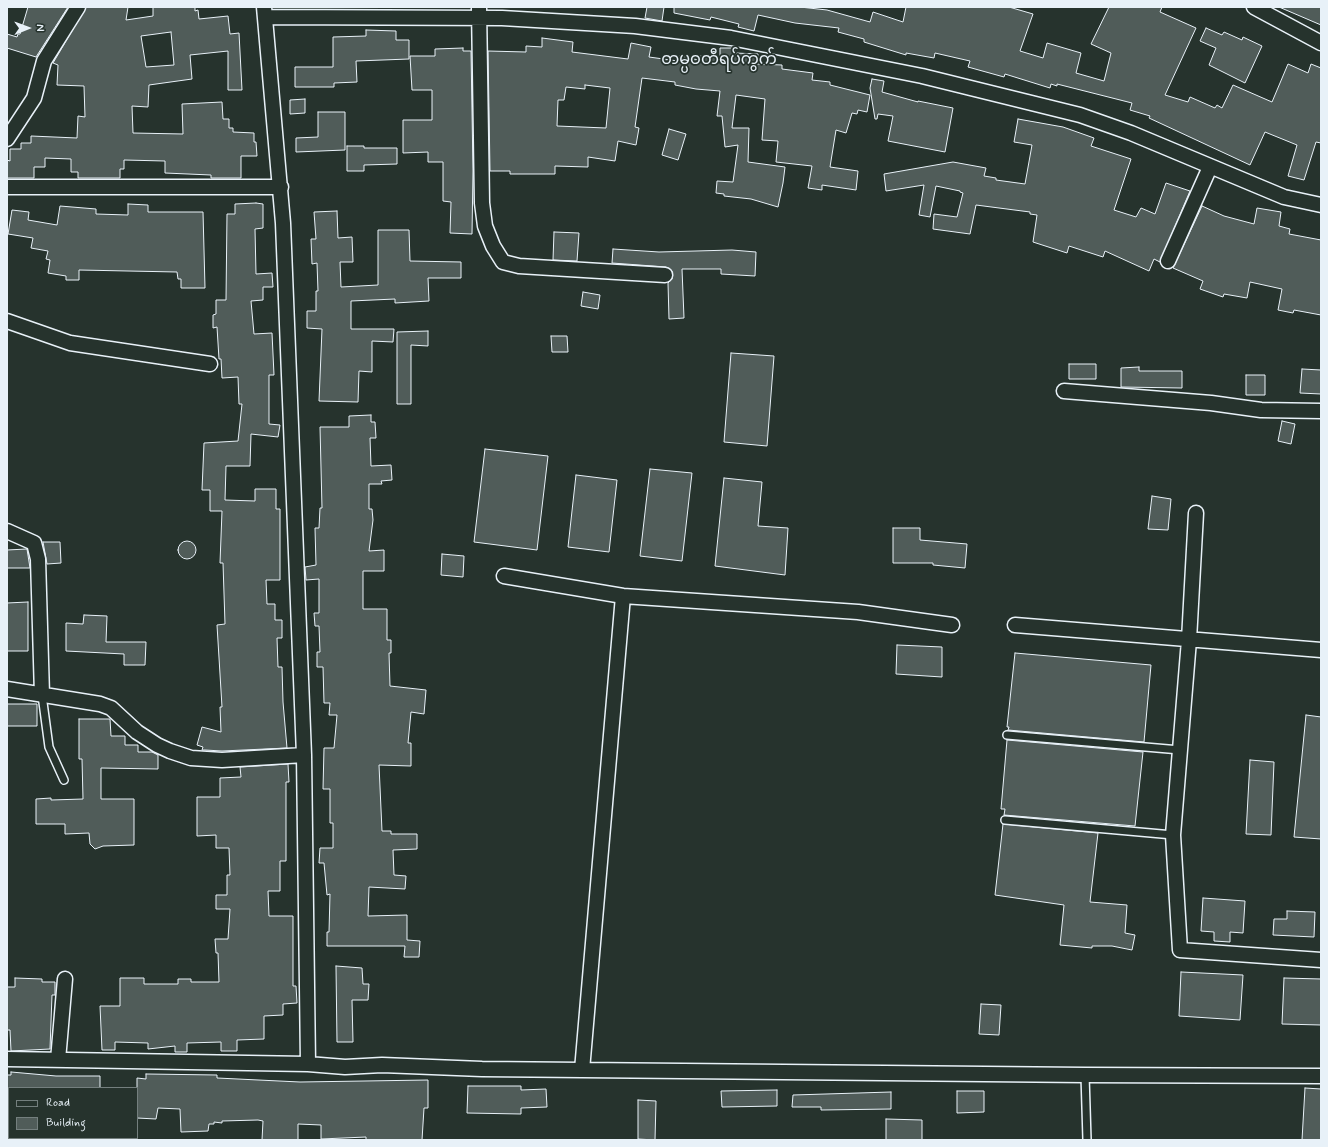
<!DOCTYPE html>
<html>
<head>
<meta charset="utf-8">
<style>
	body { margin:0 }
	#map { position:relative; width:1328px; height:1147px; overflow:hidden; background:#26332d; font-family:Mynerve,sans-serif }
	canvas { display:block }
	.frame { position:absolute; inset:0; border:8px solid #e8f1f8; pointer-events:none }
	.legend { position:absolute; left:8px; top:1087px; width:130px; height:52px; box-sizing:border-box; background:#26332d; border:1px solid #747f7e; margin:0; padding:5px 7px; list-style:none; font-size:12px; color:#e8f1f8 }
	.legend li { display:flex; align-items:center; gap:8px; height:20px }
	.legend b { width:20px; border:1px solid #747f7e }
	.north { position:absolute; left:8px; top:8px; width:40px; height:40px; -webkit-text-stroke:3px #26332d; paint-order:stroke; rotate:89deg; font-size:11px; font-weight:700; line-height:16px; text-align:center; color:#e8f1f8 }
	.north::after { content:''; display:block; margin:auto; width:14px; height:18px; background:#e8f1f8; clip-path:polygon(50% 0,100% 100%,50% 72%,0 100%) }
</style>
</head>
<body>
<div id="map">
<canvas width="1328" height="1147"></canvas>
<div class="frame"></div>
<ul class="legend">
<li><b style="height:5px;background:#26332d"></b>Road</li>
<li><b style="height:11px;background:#505c59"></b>Building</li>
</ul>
<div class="north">N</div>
</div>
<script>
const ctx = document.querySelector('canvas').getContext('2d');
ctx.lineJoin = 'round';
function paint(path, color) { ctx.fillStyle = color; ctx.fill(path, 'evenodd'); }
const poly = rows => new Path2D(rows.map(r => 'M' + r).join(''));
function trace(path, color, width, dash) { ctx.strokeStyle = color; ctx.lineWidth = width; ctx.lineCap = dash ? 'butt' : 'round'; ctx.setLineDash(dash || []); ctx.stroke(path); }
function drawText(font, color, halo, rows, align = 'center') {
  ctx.font = font + ' Mynerve,"Noto Sans Myanmar",sans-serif'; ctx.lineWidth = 3.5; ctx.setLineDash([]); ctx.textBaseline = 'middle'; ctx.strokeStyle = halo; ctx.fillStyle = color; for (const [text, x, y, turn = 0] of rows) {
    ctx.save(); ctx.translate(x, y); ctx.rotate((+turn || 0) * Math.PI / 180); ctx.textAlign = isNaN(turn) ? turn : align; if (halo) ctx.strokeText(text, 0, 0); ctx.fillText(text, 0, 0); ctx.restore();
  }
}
const building = poly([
	[28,7,68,7,36,57,7,48,7,34,17,37,18,34,20,34,28,7],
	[86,7,128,7,126,20,153,16,153,7,195,7,195,11,198,10,199,19,228,16,230,34,239,33,242,90,228,90,228,51,190,55,192,79,149,85,148,107,132,106,133,133,183,134,182,104,222,102,223,119,229,119,229,128,233,128,233,132,254,133,254,142,256,142,257,156,241,156,241,178,211,178,211,175,165,173,165,161,124,160,124,169,120,169,120,178,78,178,78,172,71,172,71,159,45,158,45,167,34,167,34,178,7,178,7,160,10,161,10,149,21,149,21,143,31,143,31,136,77,138,78,116,85,117,84,86,57,85,58,65,53,63,86,7],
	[171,32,174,65,146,67,141,36,171,32],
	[647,7,664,7,662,21,645,18,647,7],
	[674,7,800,7,827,10,870,22,873,12,903,22,906,7,1009,7,1033,14,1020,51,1043,58,1047,43,1081,53,1076,73,1104,81,1111,53,1091,44,1109,7,1162,7,1160,12,1196,28,1165,95,1188,102,1190,97,1215,108,1217,105,1222,108,1233,85,1272,102,1288,64,1308,73,1311,64,1321,68,1321,143,1316,142,1304,180,1288,176,1297,145,1265,132,1250,165,1149,118,1150,116,1130,110,1132,103,1057,84,1057,86,1051,84,1050,88,1005,74,1004,77,968,67,970,61,935,53,934,58,906,53,906,55,864,42,864,39,838,32,839,28,795,23,758,15,754,31,738,27,739,24,711,17,710,20,674,13,674,7],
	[1279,7,1321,7,1321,25,1279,7],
	[1206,28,1222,35,1224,32,1242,40,1243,37,1262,46,1245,83,1209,65,1216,48,1200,41,1206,28],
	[366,30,396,31,396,40,409,40,409,59,356,61,357,82,334,83,334,87,295,87,295,67,333,67,333,37,366,36,366,30],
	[542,38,573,42,572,52,628,59,631,43,651,47,649,57,678,61,679,56,699,60,699,56,720,58,720,48,735,48,735,53,758,54,757,64,782,65,782,69,813,73,812,80,830,82,830,85,870,95,867,112,858,110,857,114,852,113,846,133,836,130,830,167,858,171,856,190,822,185,822,190,808,188,812,166,776,162,778,141,762,140,765,99,736,95,732,128,749,128,748,162,785,167,783,183,778,207,751,199,724,196,724,194,716,193,717,181,733,182,738,145,725,147,722,116,717,116,720,91,696,89,675,85,675,82,642,78,635,127,639,128,636,145,618,141,615,161,588,157,588,167,555,166,555,174,510,174,510,171,490,171,488,51,526,52,526,46,542,47,542,38],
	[585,85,610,88,606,128,557,126,558,100,564,100,566,87,585,89,585,85],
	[463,48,463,51,471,51,473,171,472,234,450,233,451,202,443,201,443,162,428,162,428,152,403,153,403,120,432,120,432,90,412,90,410,56,435,56,435,49,463,48],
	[872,79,884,81,882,92,918,102,918,101,953,108,945,152,888,141,893,116,878,114,877,119,875,119,870,88,872,79],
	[305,99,305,113,290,114,290,100,305,99],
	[318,112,345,112,345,150,296,152,296,138,318,137,318,112],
	[1018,119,1063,127,1094,138,1091,146,1131,159,1114,210,1136,217,1141,208,1155,214,1166,183,1190,191,1160,262,1154,259,1149,271,1105,251,1103,257,1069,246,1067,253,1033,242,1037,215,1030,214,1030,212,976,205,970,234,933,229,934,214,957,217,963,193,960,192,960,191,936,186,930,217,919,215,924,185,886,191,884,174,953,162,986,168,984,176,996,178,996,180,1025,184,1032,145,1014,142,1018,119],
	[669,129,686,134,678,160,662,155,669,129],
	[347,146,364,146,364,148,397,148,397,164,364,165,364,171,347,171,347,146],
	[256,203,263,204,263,228,255,229,256,274,272,273,273,287,263,287,263,300,251,301,254,334,272,333,274,375,269,375,269,424,280,425,278,437,251,434,250,466,226,466,225,500,255,501,255,489,276,489,276,509,280,509,280,580,266,580,267,604,275,604,275,620,282,620,282,638,277,638,278,667,282,667,283,702,287,748,222,751,205,750,202,750,203,747,197,745,202,727,221,732,220,707,222,707,217,625,225,624,223,563,220,563,222,511,210,511,210,490,202,490,204,443,238,441,242,404,239,404,238,377,222,378,221,359,219,359,217,327,213,328,213,315,216,314,216,300,226,300,227,214,235,214,235,204,256,203],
	[128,204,148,205,148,212,203,212,205,288,181,288,181,279,178,279,177,272,79,270,79,280,66,280,66,276,48,273,50,260,46,259,48,251,31,248,33,238,8,234,12,210,29,212,28,220,57,225,60,206,96,209,96,214,128,215,128,204],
	[1202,206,1224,216,1254,224,1257,208,1281,212,1279,226,1290,229,1289,234,1321,240,1321,315,1294,310,1293,313,1278,310,1282,289,1250,282,1247,298,1224,294,1223,297,1200,289,1203,281,1173,268,1202,206],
	[337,211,338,238,352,237,353,262,340,262,341,287,378,285,378,230,409,230,410,261,461,262,461,278,428,278,429,301,395,303,395,299,351,301,351,329,394,329,393,342,372,341,372,372,359,371,358,402,319,401,322,329,307,328,307,311,316,311,316,291,318,291,317,263,312,264,311,239,316,239,314,212,337,211],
	[554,232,579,233,577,261,553,260,554,232],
	[613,249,659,252,732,250,756,252,755,276,721,274,721,269,682,269,684,318,669,319,668,283,672,279,672,271,666,267,612,263,613,249],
	[583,292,600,295,598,309,581,306,583,292],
	[428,331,428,346,411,345,411,404,397,404,397,332,428,331],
	[551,336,567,336,568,352,552,352,551,336],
	[731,353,774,356,767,446,724,442,731,353],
	[1069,364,1096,364,1096,379,1069,379,1069,364],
	[1139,367,1139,371,1182,371,1182,388,1121,387,1121,368,1139,367],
	[1302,369,1321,370,1321,394,1300,393,1302,369],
	[1246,375,1265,375,1265,395,1246,395,1246,375],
	[371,415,371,422,375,422,376,438,370,438,371,466,391,465,392,480,381,481,382,484,369,484,369,509,372,509,373,520,369,551,384,550,384,571,363,571,363,609,387,609,387,640,391,640,391,653,389,653,390,686,426,690,424,714,411,712,408,743,411,743,411,766,379,765,382,831,391,831,391,834,417,834,417,849,393,850,394,875,406,876,405,889,369,887,368,916,407,915,407,940,420,941,419,957,404,957,405,946,327,946,327,932,329,932,330,894,327,895,324,863,319,863,320,848,333,848,333,823,330,823,330,789,323,789,324,748,334,748,337,715,329,715,330,703,324,703,323,667,317,667,317,652,320,652,319,626,315,626,314,613,319,613,319,579,306,580,305,567,316,565,315,528,319,528,320,508,322,508,320,427,349,427,349,416,371,415],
	[1282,421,1295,424,1291,444,1278,441,1282,421],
	[485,449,548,456,537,550,474,542,485,449],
	[650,469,692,473,682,561,640,556,650,469],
	[576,475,617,480,609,552,568,547,576,475],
	[724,478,762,482,758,526,788,528,785,575,715,566,724,478],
	[1152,496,1171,499,1168,530,1148,529,1152,496],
	[893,528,920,528,920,540,967,544,965,568,933,565,933,563,893,563,893,528],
	'178 550a9 9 0 1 1 18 0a9 9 0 1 1-18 0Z',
	[43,542,60,542,61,563,47,564,43,542],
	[27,549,30,568,7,568,7,550,27,549],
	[442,554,464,556,463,577,441,575,442,554],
	[28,602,28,651,7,651,7,603,28,602],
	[84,615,107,616,106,642,146,642,145,665,124,665,124,654,66,651,66,623,83,624,84,615],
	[897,645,942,647,942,677,896,674,897,645],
	[1015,653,1151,665,1144,742,1008,730,1009,727,1007,727,1015,653],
	[7,704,37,704,37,726,7,726,7,704],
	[1306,715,1321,717,1321,839,1294,837,1306,715],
	[79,719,110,719,111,736,125,736,125,745,138,745,138,752,152,752,158,755,158,769,101,768,101,799,134,799,134,845,103,846,95,849,90,844,89,833,65,834,65,824,36,824,36,799,51,798,51,800,83,799,82,759,79,759,79,719],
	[1007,740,1143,752,1135,826,1004,815,1005,809,1001,809,1007,740],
	[1250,760,1274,762,1271,835,1246,834,1250,760],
	[288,764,289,782,286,782,286,861,280,861,280,891,268,891,269,916,293,916,293,986,296,986,297,1003,283,1004,283,1015,264,1016,264,1039,237,1040,237,1051,221,1051,221,1042,187,1043,187,1052,175,1052,175,1046,148,1049,148,1043,115,1042,115,1050,102,1050,100,1006,120,1006,120,978,144,978,144,984,178,984,178,979,191,979,191,982,219,982,218,953,216,953,215,939,228,939,230,909,216,909,216,895,227,895,227,875,230,875,229,848,216,848,216,835,197,836,197,797,220,797,220,778,241,777,240,767,288,764],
	[1003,824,1098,833,1090,902,1127,905,1125,933,1135,935,1132,950,1112,946,1092,946,1092,948,1060,945,1064,905,995,895,1003,824],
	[1203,898,1245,901,1243,933,1230,932,1230,942,1214,941,1214,932,1201,931,1203,898],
	[1287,911,1315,912,1314,937,1273,935,1274,919,1287,919,1287,911],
	[336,966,362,968,363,984,369,984,368,1000,352,1000,353,1042,337,1042,336,966],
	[1181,972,1243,975,1240,1020,1179,1016,1181,972],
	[15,978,42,979,42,982,55,982,55,995,52,995,50,1049,11,1051,10,1030,7,1030,7,987,15,987,15,978],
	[1284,978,1321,979,1321,1025,1282,1024,1284,978],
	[981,1004,1001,1005,999,1035,979,1034,981,1004],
	[11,1072,56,1076,100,1076,100,1088,7,1088,7,1075,11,1075,11,1072],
	[146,1074,217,1075,217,1078,300,1082,428,1080,428,1108,424,1108,422,1140,366,1140,366,1137,321,1139,321,1125,298,1124,298,1140,262,1140,263,1121,258,1120,222,1121,222,1123,214,1122,214,1124,209,1124,208,1131,181,1132,180,1109,158,1108,156,1119,137,1118,137,1078,146,1079,146,1074],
	[468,1086,521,1086,521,1090,546,1089,547,1107,521,1108,521,1114,467,1113,468,1086],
	[1305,1088,1321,1089,1321,1140,1302,1140,1305,1088],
	[777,1090,777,1106,722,1107,721,1091,777,1090],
	[957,1091,984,1091,984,1112,957,1113,957,1091],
	[891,1092,891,1109,821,1110,821,1107,792,1107,793,1095,891,1092],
	[638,1100,656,1101,655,1140,638,1139,638,1100],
	[886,1119,922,1120,922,1140,886,1140,886,1119]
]);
const lane = poly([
	[42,695,49,747,64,780],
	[1007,735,1180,750],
	[1005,820,1173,835],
	[1085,1075,1087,1140]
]);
const street = poly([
	[264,7,283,223,304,755,308,1064],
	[479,7,482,203,485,226,493,246,503,262,519,266,665,275],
	[1254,7,1321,43],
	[266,17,502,18,635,26,731,38,922,76,1080,115,1131,133,1284,197,1321,205],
	[7,139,34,98,44,61,78,7],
	[7,187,281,187],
	[1168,261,1210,167],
	[7,321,70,343,210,364],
	[1064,391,1211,403,1261,410,1321,411],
	[1196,513,1189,640,1173,835,1180,950,1321,960],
	[7,531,34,543,38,559,42,695],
	[504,576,623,596,858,612,952,625],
	[1015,625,1321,650],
	[7,689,100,704,111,708,137,732,157,745,170,751,191,758,222,760,304,755],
	[7,1059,308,1064,345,1067,382,1065,482,1069,1085,1075,1321,1076],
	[58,1060,65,979],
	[582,1070,623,596]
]);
const quarterNames = [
	["တမ္ပဝတီရပ်ကွက်",719,61]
];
paint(building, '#505c59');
trace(building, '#e8f1f8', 1);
trace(lane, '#e8f1f8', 10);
trace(street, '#e8f1f8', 17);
trace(lane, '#26332d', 7);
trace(street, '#26332d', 14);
drawText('16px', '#e8f1f8', '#26332d', quarterNames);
</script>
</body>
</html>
